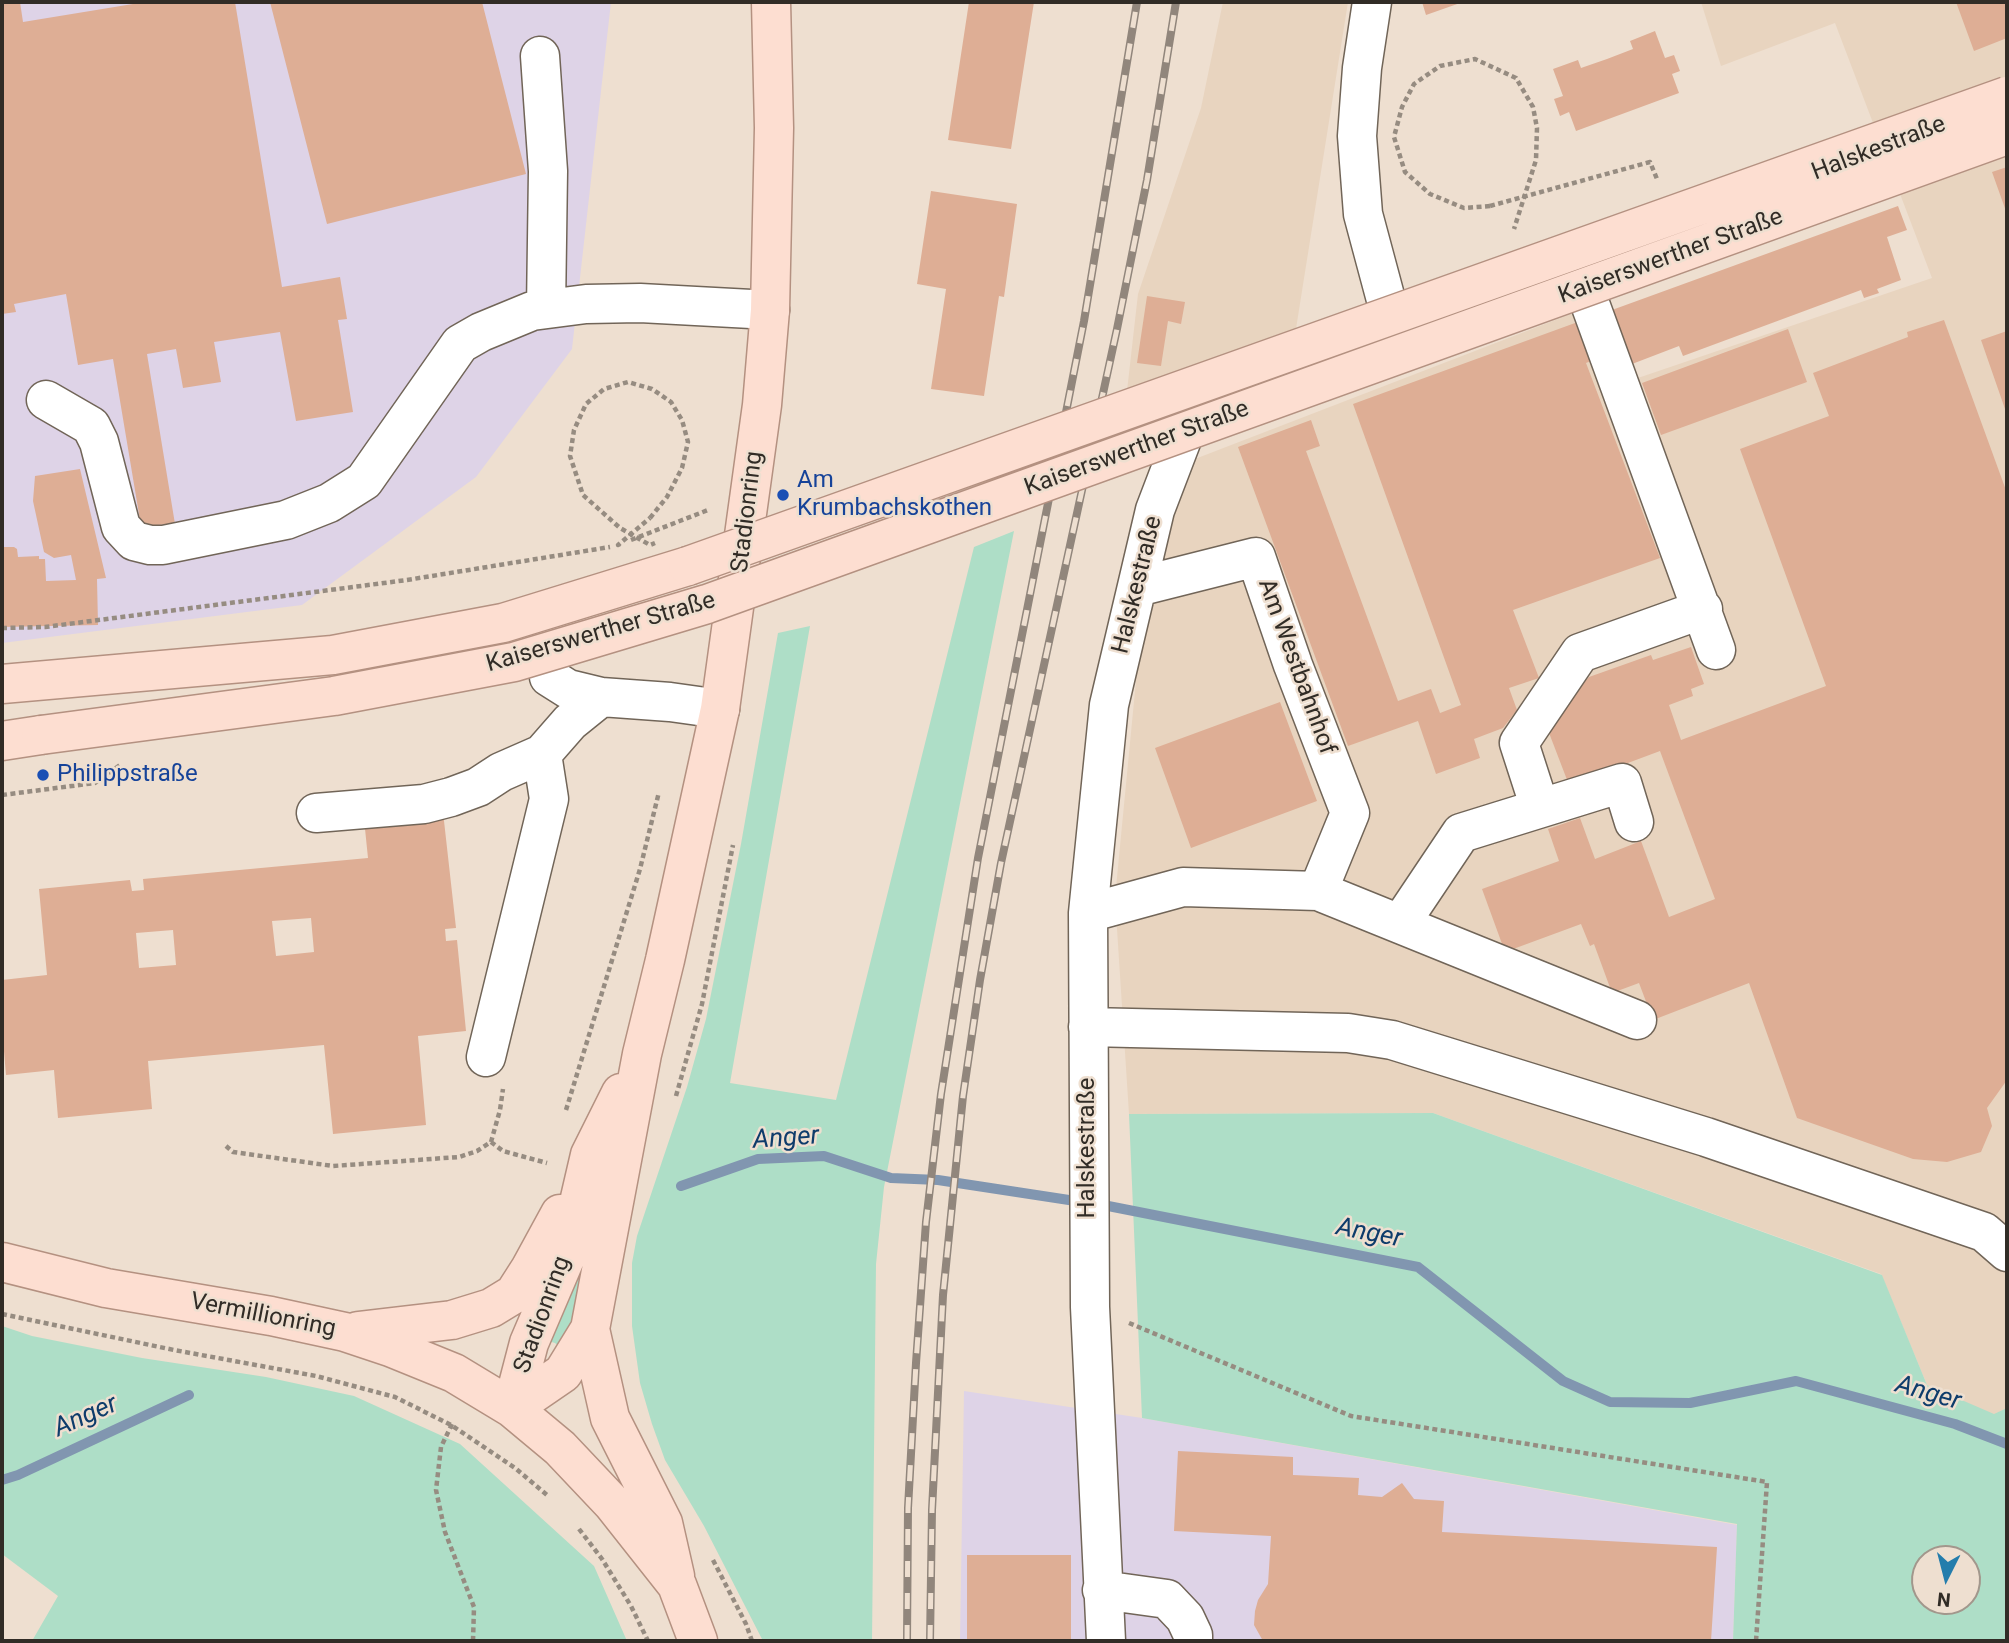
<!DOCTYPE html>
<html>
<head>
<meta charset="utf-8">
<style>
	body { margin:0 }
	#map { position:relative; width:2009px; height:1643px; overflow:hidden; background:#eedfd0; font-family:Roboto,sans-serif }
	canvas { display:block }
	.frame { position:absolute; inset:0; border:4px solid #312c26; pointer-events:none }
	.north { position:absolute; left:1911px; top:1545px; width:70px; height:70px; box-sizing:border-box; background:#eedfd0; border:2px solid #a2978c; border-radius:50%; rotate:186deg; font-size:19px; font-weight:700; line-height:28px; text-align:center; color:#312c26 }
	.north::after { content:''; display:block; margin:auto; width:24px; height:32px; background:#247dac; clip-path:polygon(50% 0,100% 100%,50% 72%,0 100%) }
</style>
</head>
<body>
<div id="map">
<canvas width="2009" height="1643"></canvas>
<div class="frame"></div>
<div class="north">N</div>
</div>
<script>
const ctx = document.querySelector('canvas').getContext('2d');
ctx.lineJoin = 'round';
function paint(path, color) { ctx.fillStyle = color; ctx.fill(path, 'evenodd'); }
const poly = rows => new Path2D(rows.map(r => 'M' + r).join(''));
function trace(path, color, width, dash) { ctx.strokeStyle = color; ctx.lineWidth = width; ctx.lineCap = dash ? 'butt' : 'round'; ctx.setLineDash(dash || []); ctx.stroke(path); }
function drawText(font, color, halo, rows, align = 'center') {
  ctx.font = font + ' Roboto,sans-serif'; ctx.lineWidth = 5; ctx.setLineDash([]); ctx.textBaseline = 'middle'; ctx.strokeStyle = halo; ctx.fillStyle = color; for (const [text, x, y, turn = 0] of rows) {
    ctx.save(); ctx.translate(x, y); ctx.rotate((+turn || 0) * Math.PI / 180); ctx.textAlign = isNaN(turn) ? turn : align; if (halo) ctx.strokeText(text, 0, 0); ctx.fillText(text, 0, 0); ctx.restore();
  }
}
const built = poly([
	[1223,2,1348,2,1295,335,1127,391,1138,294,1201,108],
	[1701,2,2007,2,2007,1408,1994,1415,1927,1385,1881,1274,1433,1113,1129,1114,1115,898,1156,474,1602,302,1632,380,1932,278,1835,23,1721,66]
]);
const industrial = poly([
	[2,2,611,2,572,349,476,477,302,605,2,643],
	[964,1391,1142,1418,1737,1525,1733,1641,960,1641]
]);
const green = poly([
	[1014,531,884,1187,876,1264,872,1641,763,1641,704,1526,665,1460,652,1424,640,1383,632,1326,632,1263,637,1236,687,1087,706,1019,741,844,778,633,810,626,730,1083,836,1100,974,547],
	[1433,1113,1882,1275,1927,1385,1994,1414,2007,1408,2007,1641,1733,1641,1737,1524,1142,1418,1129,1114],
	[1925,1559,1967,1559,1967,1601,1925,1601],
	[584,1253,574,1322,563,1350,555,1343,545,1340],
	[2,1326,32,1336,142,1358,266,1377,354,1396,460,1444,594,1566,627,1641,32,1641,58,1596,2,1554]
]);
const stream = poly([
	[681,1186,758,1159,824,1156,891,1178,938,1180,1082,1202],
	[1098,1204,1418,1267,1563,1381,1610,1402,1690,1403,1796,1381,1955,1424,2007,1444],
	[2,1480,18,1475,189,1395]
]);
const building = poly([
	[2,2,20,2,23,22,145,2,235,2,282,287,340,277,347,319,338,320,353,412,296,421,280,332,214,342,221,382,183,388,176,349,147,354,175,524,141,526,113,359,78,365,66,294,14,304,16,312,2,314],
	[270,2,482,2,526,174,327,224],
	[969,2,1034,2,1011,149,948,140],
	[1422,2,1463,2,1426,15],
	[1956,2,2007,2,2007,38,1974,51],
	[1655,31,1665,58,1674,55,1680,71,1672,74,1679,93,1576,131,1569,112,1560,116,1554,99,1563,96,1553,69,1578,60,1581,68,1607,59,1633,49,1630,41],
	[2007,167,2007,214,1992,172],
	[931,191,1017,204,1004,297,999,296,984,396,931,389,946,289,917,284],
	[1898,206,1907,230,1887,237,1901,280,1877,289,1879,293,1864,298,1861,290,1683,356,1679,346,1632,364,1612,310],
	[1147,296,1185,302,1181,324,1168,321,1161,366,1137,363],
	[1586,319,1600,357,1586,363,1660,558,1513,610,1539,678,1509,688,1517,710,1503,728,1474,739,1480,758,1436,774,1418,721,1348,746,1238,447,1311,420,1320,446,1306,451,1398,701,1431,689,1440,713,1461,705,1353,404],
	[1944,320,2007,493,2007,1080,1987,1108,1992,1126,1981,1152,1947,1162,1913,1159,1797,1118,1749,983,1653,1020,1639,983,1612,993,1594,944,1590,946,1581,924,1505,952,1482,889,1559,861,1548,829,1580,818,1595,859,1641,841,1669,917,1715,899,1660,751,1569,785,1546,725,1589,677,1651,655,1653,660,1691,647,1704,684,1691,689,1693,696,1669,705,1681,740,1826,686,1740,449,1829,416,1813,373,1908,337,1907,332],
	[1788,329,1807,382,1661,435,1642,383],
	[2007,331,2007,408,2005,409,1981,340],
	[80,469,106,578,97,579,98,625,2,627,2,547,14,547,17,549,18,557,39,556,39,559,45,559,46,581,76,580,71,555,54,558,44,552,33,501,35,476],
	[1280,702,1317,801,1191,848,1155,748],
	[443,812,456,928,445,929,446,941,457,940,466,1031,418,1036,426,1125,333,1134,324,1045,148,1061,152,1109,58,1118,54,1070,6,1075,2,1027,2,980,47,975,39,889,130,880,132,891,144,890,143,879,368,858,364,819],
	[311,918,314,952,276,956,272,921],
	[173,930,176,965,139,968,136,933],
	[1178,1451,1293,1457,1293,1475,1359,1478,1358,1495,1382,1497,1402,1483,1414,1499,1444,1501,1442,1532,1717,1547,1711,1641,1263,1641,1254,1625,1255,1611,1258,1600,1268,1584,1271,1536,1174,1531],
	[967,1555,1071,1555,1071,1641,967,1641]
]);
const path = poly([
	[1490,206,1650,162,1657,179],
	[631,540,708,510],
	[620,544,618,545,650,518],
	[2,628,45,627,407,580,610,547],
	[2,795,95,783,120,765],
	[676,1096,702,1004,733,845],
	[566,1110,640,869,659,792],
	[491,1142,503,1151,547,1163],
	[226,1146,233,1152,333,1166,459,1157,477,1151,491,1142,500,1110,503,1089],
	[2,1314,174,1350,316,1376,395,1397,451,1425,515,1468,547,1495],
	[1129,1323,1351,1416,1767,1482,1756,1641],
	[452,1424,441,1447,436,1490,445,1532,474,1607,473,1641],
	[579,1529,602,1559,631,1606,648,1641],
	[713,1560,746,1624,752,1641]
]);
const minor = poly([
	[1372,2,1362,68,1357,136,1363,214,1393,326,1400,343,1404,341],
	[540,56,548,171,546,309],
	[1560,287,1581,279,1716,650],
	[46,400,91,426,99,442,121,527,134,541,150,545,163,545,286,520,329,503,364,481,460,344,481,332,532,311,586,304,640,303,770,310],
	[1137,587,1256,557,1293,665,1350,813,1318,891],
	[549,677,568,689,601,697],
	[1540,808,1519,743,1580,653,1703,609],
	[316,813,424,804,451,797,478,787,501,772,542,754,570,722,601,697,670,702,720,709],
	[1088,913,1183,887,1318,891,1637,1020],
	[1400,924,1461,833,1622,783,1634,822],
	[1088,1027,1348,1033,1392,1040,1706,1137,1984,1232,2007,1252],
	[486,1057,549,799,542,754],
	[1102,1590,1167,1599,1185,1618,1193,1635,1193,1641],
	[1106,1641,1090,1307,1088,913,1109,705,1155,510,1194,408]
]);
const major = poly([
	[2,684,333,655,503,623,688,566],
	[2,741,41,735],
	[2,1262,106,1288,271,1316,345,1332,390,1347,454,1373,512,1408,560,1448,613,1504,677,1585,698,1641],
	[590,1329,610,1418,663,1523,675,1576],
	[358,1331,452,1320,491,1308,514,1294,530,1269,560,1214],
	[512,1408,563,1373,590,1329,642,1054,665,960,720,709,762,405,770,310,774,128,771,2],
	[512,1408,529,1343,567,1254,590,1155,621,1093]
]);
const rail = poly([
	[907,1641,908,1508,916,1363,926,1222,941,1094,978,858,1084,321,1137,2],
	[930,1641,932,1510,943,1295,963,1096,980,980,1001,863,1117,329,1147,180,1176,2]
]);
const pathBridge = poly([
	[1490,206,1464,208,1430,194,1405,172,1394,137,1402,107,1414,84,1440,66,1475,59,1516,78,1533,107,1537,128,1536,160,1514,229],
	[650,518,667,497,682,468,688,442,682,420,671,402,652,389,628,382,604,389,586,404,574,430,570,456,583,495,620,528,650,545,655,543]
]);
const majorBridge = poly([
	[688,566,2007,96],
	[41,735,334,696,514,662,707,604,2007,135]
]);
const markers = [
	[783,495,7,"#1a4fb4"],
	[43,775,7,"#1a4fb4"]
];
const streetNames = [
	["Halskestraße",1879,149,-21],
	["Kaiserswerther Straße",1671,257,-20],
	["Kaiserswerther Straße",1137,449,-20],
	["Stadionring",748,512,-83],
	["Halskestraße",1138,585,-76],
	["Kaiserswerther Straße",601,633,-16],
	["Am Westbahnhof",1296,667,70],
	["Halskestraße",1088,1148,-90],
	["Stadionring",543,1315,-70],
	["Vermillionring",263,1316,11]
];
const transitNames = [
	["Am",797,481],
	["Krumbachskothen",797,509],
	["Philippstraße",57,775]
];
const waterNames = [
	["Anger",786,1139,-4],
	["Anger",1369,1234,11],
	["Anger",1928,1394,16],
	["Anger",86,1417,-24]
];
paint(built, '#e8d4bf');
paint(industrial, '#ded3e7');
paint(green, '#aedec7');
trace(stream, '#8196b0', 10);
paint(building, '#deae95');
trace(minor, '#716558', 41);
trace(major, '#b49181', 41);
trace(path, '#968c81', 4.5, [5, 3.5]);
trace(minor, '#fff', 38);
trace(major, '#fdded1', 38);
trace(rail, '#91867c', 8);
trace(rail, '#eedfd0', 5, [16]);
trace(majorBridge, '#b49181', 41, []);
trace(pathBridge, '#968c81', 4.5, [5, 3.5]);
trace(majorBridge, '#fdded1', 38);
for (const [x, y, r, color] of markers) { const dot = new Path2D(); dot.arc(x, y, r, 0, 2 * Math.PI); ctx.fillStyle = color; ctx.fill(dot); trace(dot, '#eedfd0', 2.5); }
drawText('24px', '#312c26', '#eedfd0', streetNames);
drawText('24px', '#164399', '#eedfd0', transitNames, 'left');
drawText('italic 26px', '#0e3c6b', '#eedfd0', waterNames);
</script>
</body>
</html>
